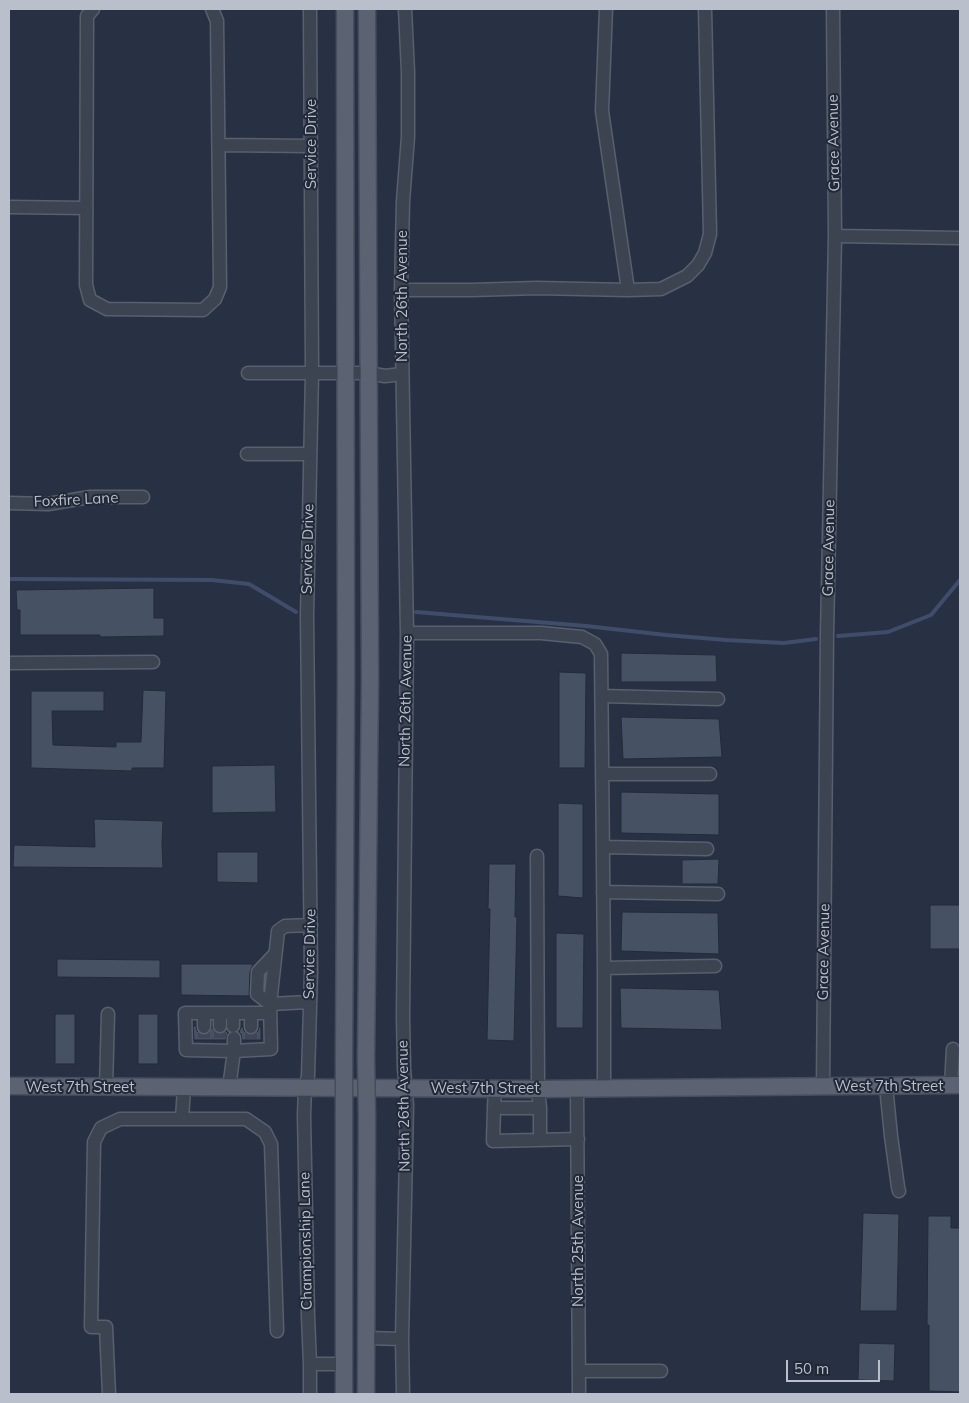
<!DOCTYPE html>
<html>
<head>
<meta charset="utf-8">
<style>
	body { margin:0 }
	#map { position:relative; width:969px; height:1403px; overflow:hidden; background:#283143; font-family:Mulish,sans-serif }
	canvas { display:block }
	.frame { position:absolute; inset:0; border:10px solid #babfcc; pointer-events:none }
	.scale { position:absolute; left:786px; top:1360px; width:94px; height:22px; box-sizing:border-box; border:2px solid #babfcc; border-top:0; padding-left:6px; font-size:15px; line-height:18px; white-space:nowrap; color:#babfcc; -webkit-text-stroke:4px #212938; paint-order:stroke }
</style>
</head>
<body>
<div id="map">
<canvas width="969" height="1403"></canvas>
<div class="frame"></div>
<div class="scale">50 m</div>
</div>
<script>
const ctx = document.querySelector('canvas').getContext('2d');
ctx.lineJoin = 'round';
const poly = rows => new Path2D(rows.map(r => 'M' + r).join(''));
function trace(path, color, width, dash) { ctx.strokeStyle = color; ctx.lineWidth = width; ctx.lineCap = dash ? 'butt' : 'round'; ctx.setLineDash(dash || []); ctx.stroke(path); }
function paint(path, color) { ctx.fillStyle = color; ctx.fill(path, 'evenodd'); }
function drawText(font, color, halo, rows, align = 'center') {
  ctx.font = font + ' Mulish,sans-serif'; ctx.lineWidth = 4; ctx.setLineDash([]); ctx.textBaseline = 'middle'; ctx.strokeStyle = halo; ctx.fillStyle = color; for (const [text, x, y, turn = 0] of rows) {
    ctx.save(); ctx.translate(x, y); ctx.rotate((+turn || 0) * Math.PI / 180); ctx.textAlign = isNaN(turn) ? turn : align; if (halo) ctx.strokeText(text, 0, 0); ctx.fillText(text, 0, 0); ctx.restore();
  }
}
const stream = poly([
	[9,579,212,580,249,584,296,612],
	[416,612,586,626,666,635,726,640,784,643,816,639],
	[838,636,888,632,931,615,960,580]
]);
const building = poly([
	[154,588,154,618,164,618,164,636,100,637,100,635,20,635,20,610,17,610,16,590,154,588],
	[621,653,716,655,717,682,621,682,621,653],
	[559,672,586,673,585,768,559,768,559,672],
	[143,690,166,691,164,768,132,768,132,771,31,768,31,691,104,691,104,711,52,711,53,745,116,747,116,742,141,742,143,690],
	[621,717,719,719,722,757,623,759,621,717],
	[275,765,276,812,212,813,212,766,275,765],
	[621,792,719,794,719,835,621,833,621,792],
	[558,803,583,804,583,898,558,896,558,803],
	[94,819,163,821,162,844,163,868,13,867,14,845,95,847,94,819],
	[217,852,258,852,258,883,217,882,217,852],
	[719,859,718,884,682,884,682,860,719,859],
	[489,864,516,864,515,917,517,917,514,1041,487,1040,490,909,488,909,489,864],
	[930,905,960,905,960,949,930,949,930,905],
	[622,912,718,913,719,954,621,951,622,912],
	[556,933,584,934,583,1028,556,1028,556,933],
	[57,959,160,960,160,978,57,977,57,959],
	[181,964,253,964,250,972,249,996,181,995,181,964],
	[620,988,719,990,722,1030,621,1028,620,988],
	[55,1014,75,1014,75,1064,55,1064,55,1014],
	[138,1014,158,1014,158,1064,138,1064,138,1014],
	[193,1026,196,1026,197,1031,200,1034,204,1035,208,1034,212,1027,216,1033,220,1034,226,1031,228,1032,226,1040,194,1040,193,1026],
	[241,1027,243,1027,244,1031,247,1034,251,1035,255,1034,258,1031,259,1027,261,1027,261,1040,242,1040,241,1034,239,1032,241,1027],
	[863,1213,899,1214,897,1311,860,1311,863,1213],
	[928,1216,951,1216,951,1228,960,1228,960,1392,929,1391,929,1325,927,1325,928,1216],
	[859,1343,895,1344,894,1381,858,1380,859,1343]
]);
const minorTunnel = poly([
	[220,1026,220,1039],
	[204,1027,204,1038],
	[251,1027,251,1039]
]);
const minor = poly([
	[93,9,87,16,86,285,90,300,107,309,203,310,215,299,220,287,217,21,212,9],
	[310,9,312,373,307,616,311,973,308,1076,305,1088,304,1115,308,1316,310,1364,310,1394],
	[606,9,602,111,628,290],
	[219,145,311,146],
	[9,207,86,208],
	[835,236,960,238],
	[401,290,471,290,537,288,628,290,661,289,687,276,698,265,705,253,710,234,705,9],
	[248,373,368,373,385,376,402,374],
	[247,454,310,454],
	[9,503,48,504,90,497,143,497],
	[407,633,541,633,582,637,595,644,601,654,604,968,604,1088],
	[9,663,153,662],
	[602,696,718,699],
	[602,774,710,774],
	[603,847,707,849],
	[603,892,718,894],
	[604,968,715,966],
	[309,1002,270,1004,278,931,285,926,311,925],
	[220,1013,220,1026],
	[233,1013,233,1026],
	[204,1014,204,1027],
	[251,1027,251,1013],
	[234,1038,234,1051,186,1050,185,1013,270,1013],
	[823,1086,827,635,835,236,833,9],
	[886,1086,891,1136,898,1187,899,1191],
	[951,1086,953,1049],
	[106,1087,108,1014],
	[229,1088,234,1051,271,1049,270,1004,257,994,258,972,275,954],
	[577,1088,579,1394],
	[495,1089,494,1108,540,1108,538,1089,537,856],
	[494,1108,493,1141,578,1139],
	[540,1108,540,1140],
	[182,1119,246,1119,265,1132,271,1144,277,1331],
	[366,1338,402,1339],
	[310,1364,344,1364],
	[579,1371,661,1371],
	[109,1394,106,1327,91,1327,94,1142,101,1128,120,1119,182,1119,184,1088],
	[403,1394,402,1339,407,1105,404,1068,403,1017,407,633,401,290,403,201,408,137,408,72,405,9]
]);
const major = poly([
	[344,1058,346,678,345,9],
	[366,1059,370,681,367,9],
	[9,1086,538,1089,960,1085],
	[344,1117,344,1394],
	[366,1394,367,1117]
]);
const majorBridge = poly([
	[366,1059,367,1117],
	[344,1117,344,1058]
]);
const streetNames = [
	["Grace Avenue",834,143,-91],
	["Service Drive",311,144,-90],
	["North 26th Avenue",402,296,-90],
	["Foxfire Lane",76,500,-3],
	["Grace Avenue",829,548,-89],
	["Service Drive",308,549,-89],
	["North 26th Avenue",406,701,-89],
	["Grace Avenue",824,952,-89],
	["Service Drive",310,954,-89],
	["West 7th Street",889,1086],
	["West 7th Street",80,1087],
	["West 7th Street",485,1088],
	["North 26th Avenue",404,1106,-91],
	["Championship Lane",306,1241,-91],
	["North 25th Avenue",578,1241,-90]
];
trace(stream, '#3f4d6b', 4);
paint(building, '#475164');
trace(building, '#232b3a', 1);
trace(minorTunnel, '#3e4658', 12, [12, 6]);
trace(minor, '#585f6d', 15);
trace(major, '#464d5c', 19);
trace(minor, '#3c4452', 12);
trace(major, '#5b6372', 16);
trace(majorBridge, '#464d5c', 19, []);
trace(majorBridge, '#5b6372', 16);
drawText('15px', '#babfcc', '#212938', streetNames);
</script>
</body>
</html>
